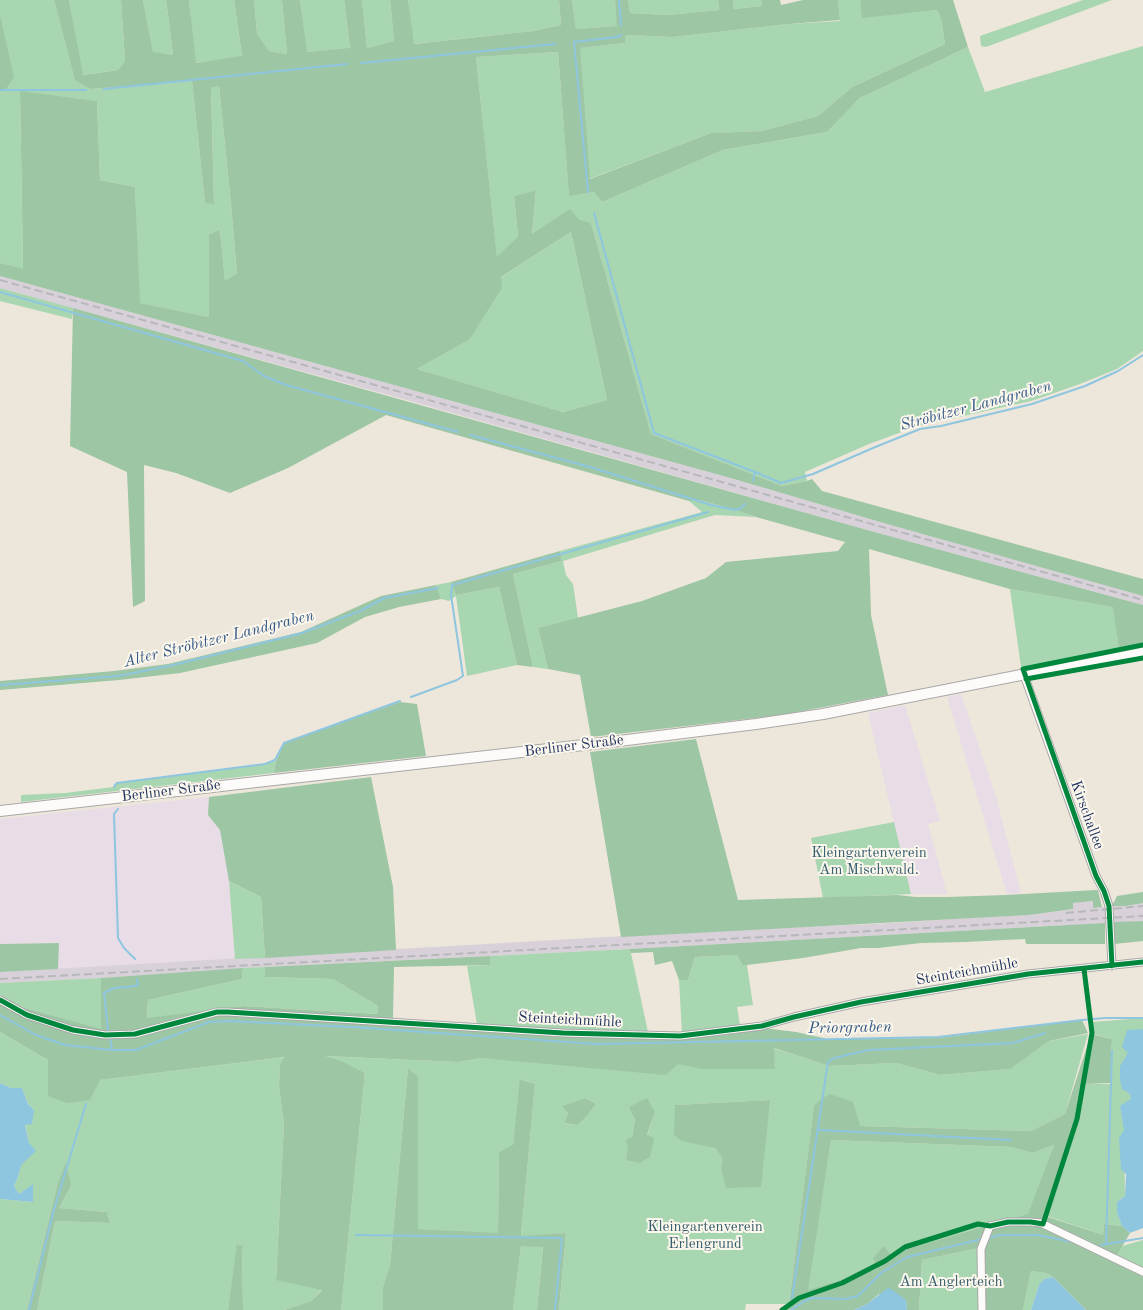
<!DOCTYPE html>
<html>
<head>
<meta charset="utf-8">
<style>
	body { margin:0 }
	canvas { display:block; background:#ede6da }
</style>
</head>
<body>
<canvas width="1143" height="1310"></canvas>
<script>
const ctx = document.querySelector('canvas').getContext('2d');
ctx.lineJoin = 'round';
function paint(path, color) { ctx.fillStyle = color; ctx.fill(path, 'evenodd'); }
const poly = rows => new Path2D(rows.map(r => 'M' + r).join(''));
function trace(path, color, width, dash) { ctx.strokeStyle = color; ctx.lineWidth = width; ctx.lineCap = dash ? 'butt' : 'round'; ctx.setLineDash(dash || []); ctx.stroke(path); }
function drawText(font, color, halo, rows, align = 'center') {
  ctx.font = font + ' "Old Standard TT",serif'; ctx.lineWidth = 4; ctx.setLineDash([]); ctx.textBaseline = 'middle'; ctx.strokeStyle = halo; ctx.fillStyle = color; for (const [text, x, y, turn = 0] of rows) {
    ctx.save(); ctx.translate(x, y); ctx.rotate((+turn || 0) * Math.PI / 180); ctx.textAlign = isNaN(turn) ? turn : align; if (halo) ctx.strokeText(text, 0, 0); ctx.fillText(text, 0, 0); ctx.restore();
  }
}
const built = poly([
	[961,694,996,797,1021,893,1007,894,947,697],
	[905,705,940,821,928,824,947,894,911,894,868,713],
	[209,797,208,815,220,830,229,880,235,959,58,969,58,943,0,944,0,819]
]);
const industrial = poly([
	[0,276,734,479,887,524,1143,596,1143,605,878,533,410,401,0,288],
	[1093,901,1094,908,1112,906,1126,906,1143,903,1143,921,629,949,265,967,102,978,0,983,0,972,745,929,876,924,984,917,1029,915,1073,909,1073,903]
]);
const green = poly([
	[0,0,54,0,75,79,90,89,192,81,205,203,214,203,211,88,219,86,231,204,237,275,225,282,220,230,209,234,209,317,139,303,135,187,100,180,97,101,20,92,23,270,0,263,0,89,6,89,0,15],
	[69,0,121,0,125,61,118,70,82,75],
	[143,0,166,0,173,55,153,53],
	[189,0,234,0,242,57,195,63],
	[254,0,282,0,287,54,269,51,257,33],
	[300,0,344,0,350,49,306,52],
	[362,0,390,0,394,41,367,48],
	[408,0,559,0,561,25,533,31,413,44],
	[572,0,615,0,618,26,576,29],
	[628,0,718,0,719,10,668,15,630,13],
	[733,0,761,0,762,6,734,9],
	[838,0,860,0,863,17,937,10,941,19,945,44,852,87,818,116,762,131,711,133,589,179,579,48,625,43,626,35,673,37,789,24,840,21],
	[1083,0,1112,0,986,47,981,46,980,36],
	[1143,46,1143,351,1117,369,1080,384,1031,401,918,426,869,444,805,472,807,481,782,486,651,434,591,223,532,235,536,192,514,196,518,236,497,258,476,57,558,52,569,195,594,192,602,202,723,150,827,132,860,98,968,47,985,92],
	[571,232,607,400,563,412,417,369,469,340,500,278],
	[0,288,73,308,72,319,0,301],
	[700,500,729,508,756,517,715,515,563,561,566,575,573,584,578,618,538,628,548,669,533,667,513,574,562,561,560,551,702,512,689,501],
	[451,582,456,595,499,587,517,665,467,676,456,596,449,601,441,599,436,585],
	[1010,589,1114,607,1119,649,1021,667],
	[276,761,274,773,21,802,21,795,65,793,114,787,115,785,117,783,265,764],
	[894,822,911,894,823,898,811,838],
	[229,881,261,897,265,958,235,959],
	[629,949,631,953,648,1032,633,1031,630,1039,475,1030,477,1024,467,966,490,965,490,956],
	[737,955,742,965,747,965,753,1005,737,1007,740,1025,682,1033,679,980,688,980,695,957],
	[265,967,265,977,333,979,378,1006,379,1014,243,1006,147,1019,148,1000,242,979,243,968],
	[101,978,102,1030,21,1007,0,995,0,983],
	[1143,1018,1143,1030,1127,1030,1129,1053,1129,1093,1131,1099,1124,1130,1125,1196,1117,1202,1117,1213,1122,1226,1104,1224,1103,1235,1047,1216,1078,1119,1084,1084,1110,1084,1112,1039,1093,1034,1092,1022],
	[0,1032,48,1060,48,1096,100,1080,286,1057,280,1064,279,1086,284,1124,276,1279,322,1289,311,1301,284,1310,243,1310,242,1245,238,1244,228,1310,37,1310,55,1221,110,1223,107,1212,59,1208,71,1186,57,1186,27,1310,0,1310,0,1199,33,1202,33,1185,19,1194,14,1186,18,1177,20,1165,29,1143,25,1124,34,1110,28,1104,22,1088,11,1088,0,1083],
	[1088,1034,1065,1114,1031,1131,860,1126,821,1099,814,1107,789,1304,746,1304,745,1310,559,1310,566,1233,521,1237,535,1084,521,1079,513,1146,499,1152,498,1234,418,1229,418,1076,408,1068,390,1265,383,1287,383,1310,341,1310,365,1073,323,1056,457,1062,482,1058,678,1063,701,1069,775,1068,773,1048,829,1066,896,1063,940,1075,1009,1069,1049,1041],
	[585,1098,596,1104,587,1116,578,1125,564,1123,568,1113,563,1106],
	[770,1100,721,1168,722,1158,715,1148,675,1105],
	[655,1112,647,1136,626,1160,632,1137,635,1118],
	[831,1140,1012,1147,1032,1153,1054,1145,1029,1214,890,1254,879,1269,807,1291],
	[1143,1240,1143,1270,1116,1257,1122,1246],
	[521,1246,543,1246,537,1310,513,1310],
	[979,1248,980,1310,919,1310,922,1260],
	[1031,1271,1046,1273,1053,1277,1044,1279,1039,1285,1031,1310,1023,1310]
]);
const forest = poly([
	[54,0,69,0,83,75,118,70,125,61,121,0,143,0,153,52,173,55,166,0,189,0,196,63,242,56,234,0,254,0,257,33,269,51,287,54,282,0,300,0,307,52,350,48,344,0,362,0,367,48,394,41,390,0,408,0,414,44,533,31,561,25,559,0,572,0,576,29,617,26,615,0,628,0,630,13,668,15,719,10,718,0,733,0,734,9,762,6,761,0,780,0,781,5,803,0,838,0,840,20,789,24,673,37,626,35,625,43,580,48,590,179,711,133,762,131,818,116,852,87,945,44,941,19,937,10,862,18,860,0,953,0,968,47,860,98,827,132,723,150,602,202,594,192,569,196,558,52,476,57,497,257,518,236,514,196,536,191,532,234,570,209,579,220,591,223,651,434,782,486,807,481,812,479,822,491,1143,579,1143,596,887,524,734,479,0,276,0,263,23,269,20,91,97,101,100,180,135,187,140,303,209,317,209,234,220,230,225,281,237,274,231,204,219,86,211,88,214,204,205,203,192,81,90,89,75,80],
	[571,232,607,400,563,412,417,369,469,340,502,288,501,277],
	[0,15,14,77,6,89,0,89],
	[73,308,878,533,1143,605,1143,644,1119,649,1113,607,1010,589,869,549,871,615,888,695,781,715,591,737,580,675,548,669,538,628,642,601,706,578,726,562,838,551,845,542,756,517,729,508,700,500,689,501,386,415,288,468,230,493,176,473,144,465,145,601,133,607,127,472,70,446],
	[560,551,562,561,513,574,533,667,517,665,499,587,456,595,451,582],
	[436,585,441,599,399,607,365,617,317,643,180,673,119,680,0,690,0,681,114,671,168,664,301,632,381,596],
	[400,702,417,704,426,756,274,773,276,761,284,743],
	[696,739,738,900,897,895,916,897,947,897,1006,895,1096,890,1098,890,1102,907,1093,908,1093,901,1073,903,1073,909,1029,915,621,937,590,752],
	[371,777,393,887,396,950,265,958,261,897,229,881,220,830,208,815,209,797],
	[1143,892,1143,903,1126,906,1112,906,1117,896],
	[1143,921,1143,941,1114,944,1113,922],
	[1105,923,1105,944,1026,944,1025,939,965,942,921,943,878,948,861,948,803,958,747,965,742,965,737,955,695,957,688,980,679,980,672,961,655,965,653,952,631,953,629,949],
	[59,943,58,969,0,972,0,944],
	[490,956,490,965,394,967,393,1019,477,1024,475,1030,630,1039,633,1031,682,1033,740,1025,796,1032,828,1039,938,1038,1082,1020,1088,1033,1049,1041,1010,1069,940,1075,896,1063,829,1066,774,1048,775,1069,701,1069,678,1064,666,1075,482,1058,457,1062,325,1056,343,1062,365,1073,341,1310,284,1310,311,1301,322,1290,276,1280,284,1124,279,1086,280,1064,285,1057,100,1080,90,1100,67,1103,48,1096,48,1060,0,1032,0,995,21,1007,101,1029,101,978,243,968,242,979,148,1000,147,1018,243,1006,378,1014,378,1006,333,979,265,977,265,967],
	[1091,1034,1112,1039,1110,1083,1083,1084,1076,1120,1045,1216,1103,1235,1104,1224,1122,1226,1130,1233,1116,1257,1143,1270,1143,1310,1086,1310,1053,1277,1046,1273,1031,1271,1023,1310,980,1310,979,1248,922,1260,919,1310,907,1310,906,1300,879,1294,867,1304,854,1310,783,1310,789,1304,814,1106,821,1099,830,1094,853,1102,860,1126,1031,1131,1065,1114],
	[831,1140,1012,1147,1032,1153,1054,1145,1028,1214,890,1254,884,1246,873,1258,878,1269,808,1290],
	[408,1068,418,1076,418,1229,498,1233,499,1152,513,1145,520,1079,535,1084,521,1236,566,1233,559,1310,537,1310,543,1247,521,1246,513,1310,383,1310,383,1287,390,1265],
	[585,1098,596,1104,587,1116,578,1125,564,1123,568,1113,562,1106],
	[647,1098,655,1112,647,1135,654,1138,650,1157,639,1163,626,1160,628,1149,626,1140,632,1137,635,1119,629,1107],
	[770,1100,761,1187,726,1188,721,1168,722,1158,715,1148,682,1141,674,1135,675,1105],
	[66,1163,71,1186,59,1208,107,1212,110,1223,55,1221,37,1310,27,1310,57,1186],
	[237,1244,242,1245,243,1310,228,1310]
]);
const water = poly([
	[1142,1029,1143,1030,1143,1228,1130,1233,1122,1226,1117,1213,1117,1202,1125,1196,1126,1174,1121,1169,1119,1138,1124,1130,1120,1106,1131,1099,1129,1093,1122,1089,1120,1080,1120,1066,1128,1053,1122,1047,1127,1030],
	[0,1083,11,1088,22,1088,28,1104,34,1110,32,1124,25,1125,29,1143,36,1151,21,1165,18,1177,14,1186,19,1194,33,1184,33,1202,0,1199],
	[1053,1277,1086,1310,1031,1310,1039,1285,1044,1279],
	[888,1288,891,1289,906,1300,907,1310,854,1310,867,1304]
]);
const stream = poly([
	[619,0,621,25],
	[361,63,555,44],
	[104,89,347,64],
	[0,90,86,90],
	[588,192,574,42,617,37,621,35],
	[594,213,654,433,755,472,781,483,813,474,873,448,920,429,941,426,1032,404,1085,386,1118,371,1143,355],
	[0,292,243,361,264,376,286,385,458,432],
	[470,435,590,467,711,505,735,510,741,508,745,504],
	[753,481,755,472],
	[0,685,118,676,169,666,302,633,360,611,384,598,438,588],
	[411,697,457,680,463,676,451,595,452,585,708,512],
	[114,787,115,785,117,783,265,764,275,760,284,743,400,701],
	[118,809,114,814,118,938,124,948,135,959],
	[0,1015,36,1035,65,1045,112,1050,136,1050,209,1022,228,1021,352,1027,596,1044,938,1037,1082,1020,1105,1018,1143,1018],
	[108,1030,104,993,114,988,129,987,138,985,137,979],
	[110,1038,112,1050],
	[819,1130,1011,1140],
	[356,1235,562,1238,555,1310],
	[989,1238,999,1235,1037,1235,1073,1242],
	[1106,1244,1112,1051],
	[1101,1245,1143,1238],
	[792,1298,828,1062,834,1058,868,1050,1013,1043,1045,1033],
	[29,1310,53,1213,86,1104],
	[791,1310,805,1301,812,1298,845,1299,858,1296,881,1273,907,1257,982,1239]
]);
const minor = poly([
	[1024,675,1096,876,1104,891,1109,906,1112,966],
	[0,1000,27,1015,73,1030,105,1035,135,1034,217,1012,228,1012,563,1033,680,1036,762,1026,794,1017,861,1002,1028,974,1143,962],
	[982,1310,981,1249,990,1226,1008,1222,1031,1222,1041,1223,1143,1272]
]);
const secondary = poly([
	[0,811,619,741,756,724,823,714,1143,651]
]);
const rail = poly([
	[0,280,1143,600],
	[1066,913,1143,906],
	[0,979,1143,916]
]);
const cycleway = poly([
	[1026,679,1143,658],
	[1112,966,1109,906,1104,891,1096,876,1023,669,1143,645],
	[0,1000,27,1015,73,1030,105,1035,135,1034,217,1012,228,1012,563,1033,680,1036,762,1026,794,1017,861,1002,1028,974,1143,962],
	[782,1310,799,1298,842,1283,885,1261,905,1247,978,1224,990,1226,1008,1222,1031,1222,1043,1224,1077,1119,1092,1033,1084,969]
]);
const streetNames = [
	["Berliner Straße",574,746,-7],
	["Berliner Straße",171,791,-7],
	["Kirschallee",1087,815,70],
	["Steinteichmühle",967,972,-10],
	["Steinteichmühle",570,1020,3]
];
const parkNames = [
	["Kleingartenverein",869,853],
	["Am Mischwald.",869,870],
	["Kleingartenverein",705,1227],
	["Erlengrund",705,1244],
	["Am Anglerteich",951,1282]
];
const waterNames = [
	["Ströbitzer Landgraben",976,406,-15],
	["Alter Ströbitzer Landgraben",219,639,-14],
	["Priorgraben",850,1028,-1]
];
paint(built, '#e8dce7');
paint(industrial, '#d8d1d9');
paint(green, '#a8d6b1');
paint(forest, '#9dc6a5');
paint(water, '#8ec6e0');
trace(stream, '#8ec6e0', 2);
trace(minor, '#a9a8a7', 9);
trace(secondary, '#a9a8a7', 12);
trace(minor, '#fcfbf9', 7);
trace(secondary, '#fcfbf9', 10);
trace(rail, '#b7b8bb', 2, [8, 4]);
trace(cycleway, '#00873e', 5);
drawText('15px', '#1b2f5e', '#fbf7ec', streetNames);
drawText('15px', '#345d6d', '#fbf7ec', parkNames);
drawText('italic 16px', '#325886', '#fbf7ec', waterNames);
</script>
</body>
</html>
